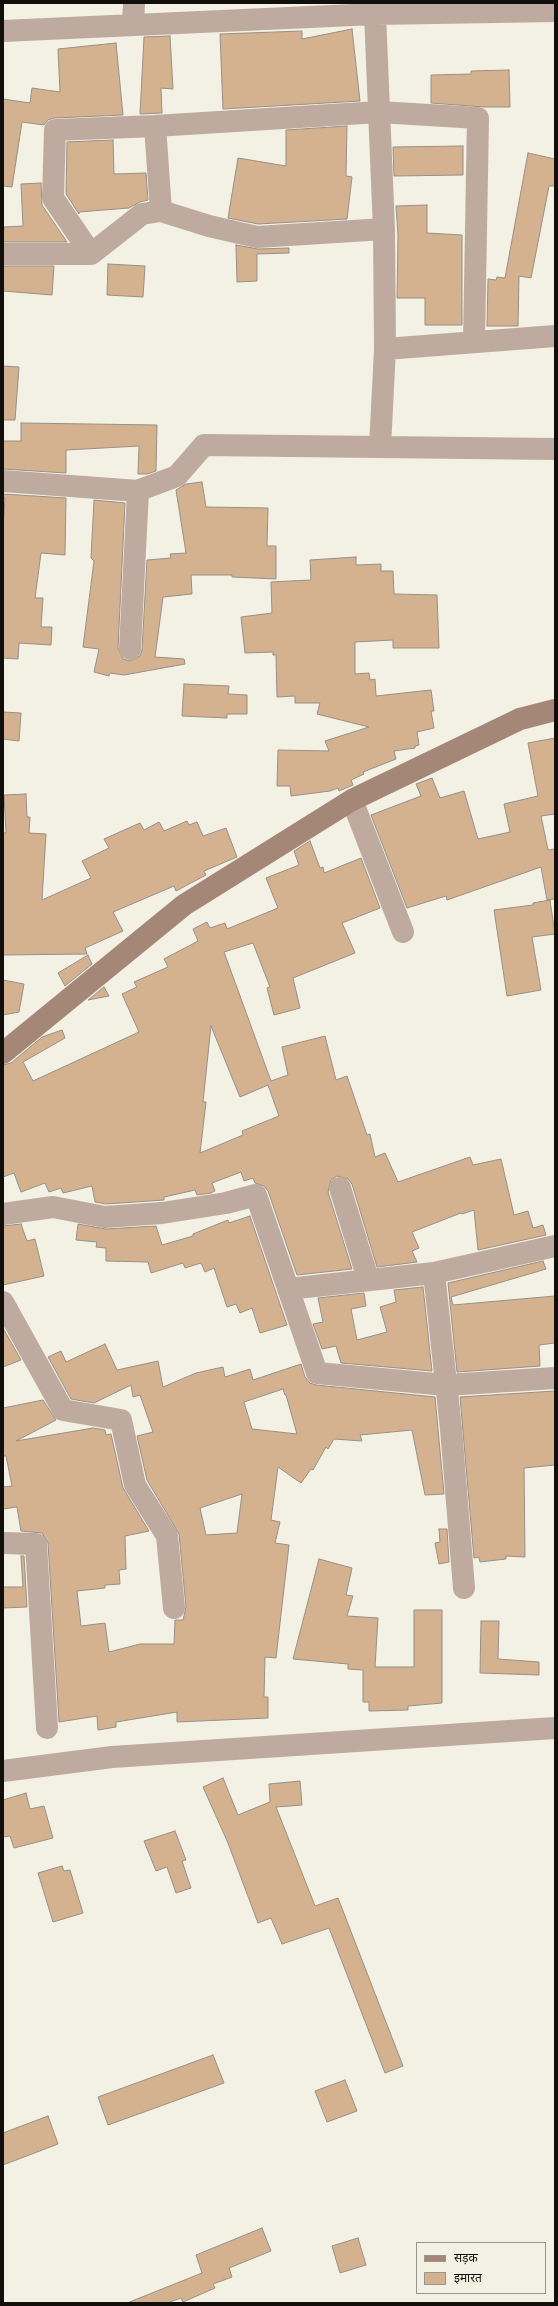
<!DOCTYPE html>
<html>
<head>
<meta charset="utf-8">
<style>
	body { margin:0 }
	#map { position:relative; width:558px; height:2306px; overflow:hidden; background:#f3f0e4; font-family:Inter,"Noto Sans Devanagari",sans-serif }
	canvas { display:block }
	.frame { position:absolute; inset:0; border:4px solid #100f0c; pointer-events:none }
	.legend { position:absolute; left:416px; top:2242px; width:130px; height:52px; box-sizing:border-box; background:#f3f0e4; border:1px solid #98968e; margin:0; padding:5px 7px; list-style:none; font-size:12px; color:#100f0c }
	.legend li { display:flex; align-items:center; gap:8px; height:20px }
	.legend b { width:20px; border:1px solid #98968e }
</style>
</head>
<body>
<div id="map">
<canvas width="558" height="2306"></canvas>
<div class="frame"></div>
<ul class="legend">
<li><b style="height:5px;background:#a58778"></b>सड़क</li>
<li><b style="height:11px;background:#d4b28f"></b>इमारत</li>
</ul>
</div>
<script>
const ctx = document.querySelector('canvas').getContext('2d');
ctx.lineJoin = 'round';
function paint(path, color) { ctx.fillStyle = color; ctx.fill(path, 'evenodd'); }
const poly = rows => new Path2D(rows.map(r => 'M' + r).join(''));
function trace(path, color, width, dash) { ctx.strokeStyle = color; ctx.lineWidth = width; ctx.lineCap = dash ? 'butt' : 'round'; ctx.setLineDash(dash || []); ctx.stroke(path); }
const building = poly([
	[352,29,360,101,223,109,220,34,302,31,302,39,352,29],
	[170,36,173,89,161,88,162,113,140,114,144,37,170,36],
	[116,43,123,115,54,118,48,120,44,125,22,122,12,187,3,186,3,99,30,103,32,88,60,92,58,49,116,43],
	[509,70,510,107,484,107,431,103,431,75,471,74,471,71,509,70],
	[347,126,346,176,352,177,347,219,258,224,228,218,238,158,286,166,286,130,347,126],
	[113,140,114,174,146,173,148,200,140,202,129,208,79,212,79,214,66,194,67,142,113,140],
	[463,146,463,175,394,176,393,147,463,146],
	[528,153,555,159,555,186,549,186,531,278,519,276,518,326,487,326,488,279,496,280,497,277,505,278,528,153],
	[41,183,42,205,67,242,3,242,4,227,23,226,21,184,41,183],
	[427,205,427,233,462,235,462,325,425,325,425,298,397,298,398,235,396,206,427,205],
	[236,245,258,249,289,248,289,253,257,254,257,281,237,282,236,245],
	[108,264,145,266,143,297,107,295,108,264],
	[3,266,54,266,52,295,3,291,3,266],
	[3,366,19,367,15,420,3,420,3,366],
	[21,423,157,425,156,471,147,474,138,474,139,446,66,450,66,473,3,469,3,441,21,441,21,423],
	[202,482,206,507,268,508,267,546,276,546,276,579,232,577,232,575,191,575,192,594,163,597,155,657,184,659,185,664,124,675,110,673,109,676,94,672,99,649,83,647,94,561,91,558,94,500,125,503,118,648,123,659,130,661,140,656,142,650,147,560,171,558,170,554,186,553,176,490,186,484,202,482],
	[3,494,66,498,65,555,41,553,35,598,43,598,41,627,52,627,51,645,19,643,18,659,3,658,3,528,5,498,3,498,3,494],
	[356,557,356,565,381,564,381,571,393,571,394,594,437,595,439,648,393,648,393,640,355,642,355,674,369,673,370,680,375,679,376,696,431,690,434,711,431,711,434,728,417,732,419,745,415,746,415,748,394,751,396,759,363,772,364,774,351,780,353,785,339,791,338,788,330,791,291,796,290,786,277,786,278,750,329,751,325,741,369,727,317,714,320,703,295,703,295,696,277,697,276,655,273,655,273,652,245,653,241,617,272,613,271,582,311,580,310,560,356,557],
	[184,684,229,686,228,694,247,695,247,714,227,714,227,718,182,716,184,684],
	[3,712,21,713,19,741,3,739,3,712],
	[555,738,555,814,541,816,548,850,555,849,555,899,547,900,541,867,447,900,446,896,407,908,371,815,421,796,416,784,432,778,440,798,464,791,478,839,510,832,504,804,538,796,528,743,555,738],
	[26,794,27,817,30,817,29,833,46,834,42,900,91,878,82,861,109,848,104,839,140,823,144,830,159,822,164,831,187,821,189,825,197,822,203,836,226,828,237,857,204,871,206,875,176,891,174,886,113,912,123,931,85,948,87,954,3,955,3,833,6,833,4,795,26,794],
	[310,841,320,868,323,867,324,873,361,858,380,908,342,923,355,953,293,978,300,1008,274,1015,267,988,270,987,253,943,224,952,271,1081,288,1075,282,1047,325,1036,336,1080,347,1076,367,1135,370,1134,375,1157,385,1153,398,1182,470,1157,473,1165,501,1159,514,1215,528,1211,533,1228,543,1225,546,1235,478,1250,474,1210,462,1214,461,1213,412,1232,419,1248,412,1251,417,1262,377,1267,352,1184,348,1179,337,1176,331,1180,328,1192,352,1269,297,1275,268,1191,264,1186,255,1183,253,1178,244,1181,241,1172,212,1183,215,1191,211,1193,197,1195,195,1190,164,1197,164,1200,106,1204,95,1202,92,1186,63,1193,61,1188,49,1192,45,1183,21,1192,14,1173,3,1177,3,1065,11,1063,42,1037,62,1030,65,1038,23,1062,33,1081,139,1032,122,994,137,987,134,982,168,967,164,959,198,941,193,929,207,922,210,928,225,923,227,929,278,908,266,878,299,865,294,851,310,841],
	[211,1026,240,1097,268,1085,279,1116,242,1131,243,1135,200,1153,206,1102,203,1102,211,1026],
	[550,900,555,934,532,937,541,990,507,996,494,910,533,905,533,903,550,900],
	[88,955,92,964,65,986,58,973,88,955],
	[3,980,24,984,19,1012,3,1015,3,980],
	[104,987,109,996,88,1000,104,987],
	[250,1216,287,1325,260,1333,252,1308,240,1313,236,1304,227,1307,214,1268,205,1272,201,1263,185,1268,183,1263,151,1273,148,1262,106,1261,106,1248,96,1247,97,1242,76,1240,78,1224,106,1229,156,1226,162,1245,193,1236,193,1234,228,1220,229,1223,250,1216],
	[21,1224,27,1241,35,1239,44,1276,3,1285,3,1226,21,1224],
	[543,1261,546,1269,451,1297,453,1305,555,1296,555,1343,539,1345,540,1366,457,1372,448,1283,543,1261],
	[423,1287,432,1371,341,1363,336,1346,322,1349,313,1324,323,1322,318,1298,364,1293,366,1306,351,1309,357,1340,387,1332,380,1307,396,1302,394,1290,423,1287],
	[3,1328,21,1360,3,1367,3,1328],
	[105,1344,117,1370,158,1361,163,1387,196,1373,223,1367,225,1377,250,1369,253,1380,301,1364,305,1377,310,1383,316,1385,435,1397,444,1494,425,1495,412,1430,360,1435,362,1441,334,1439,328,1449,326,1447,313,1470,311,1469,301,1483,278,1467,271,1520,280,1522,275,1543,289,1545,276,1658,265,1657,264,1697,268,1697,268,1718,177,1722,177,1712,116,1722,116,1727,98,1730,97,1716,59,1722,48,1543,42,1533,21,1531,17,1507,3,1509,3,1487,12,1486,6,1456,3,1456,3,1408,43,1400,56,1420,16,1441,93,1428,105,1430,106,1435,111,1434,123,1488,149,1531,125,1536,126,1569,119,1570,120,1584,105,1585,105,1588,77,1591,81,1626,105,1623,109,1652,140,1644,174,1644,175,1620,183,1620,186,1607,179,1534,147,1480,137,1436,153,1432,140,1395,133,1397,131,1385,94,1403,71,1399,48,1357,61,1351,66,1362,105,1344],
	[283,1389,285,1395,286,1395,297,1434,252,1429,244,1402,283,1389],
	[242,1494,237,1533,206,1535,200,1508,242,1494],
	[555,1391,555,1465,524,1468,525,1557,506,1556,506,1559,480,1562,479,1557,474,1558,460,1397,555,1391],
	[439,1529,447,1529,449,1562,439,1564,435,1543,440,1542,439,1529],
	[21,1556,24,1556,27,1607,3,1608,3,1587,23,1587,21,1556],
	[319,1559,352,1568,346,1595,353,1596,347,1616,378,1618,375,1667,414,1667,414,1610,442,1610,442,1703,408,1706,408,1710,369,1711,369,1702,363,1702,363,1670,348,1669,348,1664,293,1659,319,1559],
	[481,1621,499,1621,498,1659,539,1662,539,1675,480,1673,481,1621],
	[223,1778,238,1815,270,1802,269,1784,300,1781,302,1805,276,1807,315,1906,338,1898,403,2066,385,2073,329,1928,282,1944,271,1918,258,1923,228,1843,203,1787,223,1778],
	[26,1793,30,1809,44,1806,53,1838,14,1848,10,1836,3,1837,3,1800,26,1793],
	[175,1831,186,1860,182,1861,191,1888,176,1893,167,1867,156,1871,144,1841,175,1831],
	[62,1866,64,1871,70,1870,83,1913,53,1922,38,1873,62,1866],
	[213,2055,224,2083,108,2125,98,2097,213,2055],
	[345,2080,357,2111,327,2122,315,2091,345,2080],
	[48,2116,58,2144,3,2165,3,2133,48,2116],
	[262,2228,271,2251,229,2268,232,2277,213,2284,215,2288,183,2302,181,2298,167,2303,127,2303,202,2273,196,2255,262,2228],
	[358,2238,366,2265,340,2273,332,2246,358,2238]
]);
const street = poly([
	[133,25,134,3],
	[3,31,375,14,555,11],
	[155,126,379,112,478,118,474,342],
	[3,254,91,254,142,214,161,211,209,226,257,237,384,229],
	[91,254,53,198,55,130,155,126,161,211],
	[385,349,555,336],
	[380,447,555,449],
	[3,481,138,491,130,649],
	[137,491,177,476,204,445,380,447,385,349,384,229,375,14],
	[352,800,403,932],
	[340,1188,368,1279],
	[3,1214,53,1207,105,1217,162,1213,226,1203,256,1195,317,1373,446,1385,555,1378],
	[434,1273,451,1429,464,1588],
	[288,1289,434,1273,555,1246],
	[3,1302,63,1410,121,1420,135,1485,167,1536,174,1608],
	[3,1543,36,1544,47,1728],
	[3,1771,112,1757,555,1728]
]);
const secondary = poly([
	[3,1053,184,905,352,800,520,719,555,710]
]);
paint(building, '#d4b28f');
trace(building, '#988f87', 1);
trace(street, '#beaa9f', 22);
trace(secondary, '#a58778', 22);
</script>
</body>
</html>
